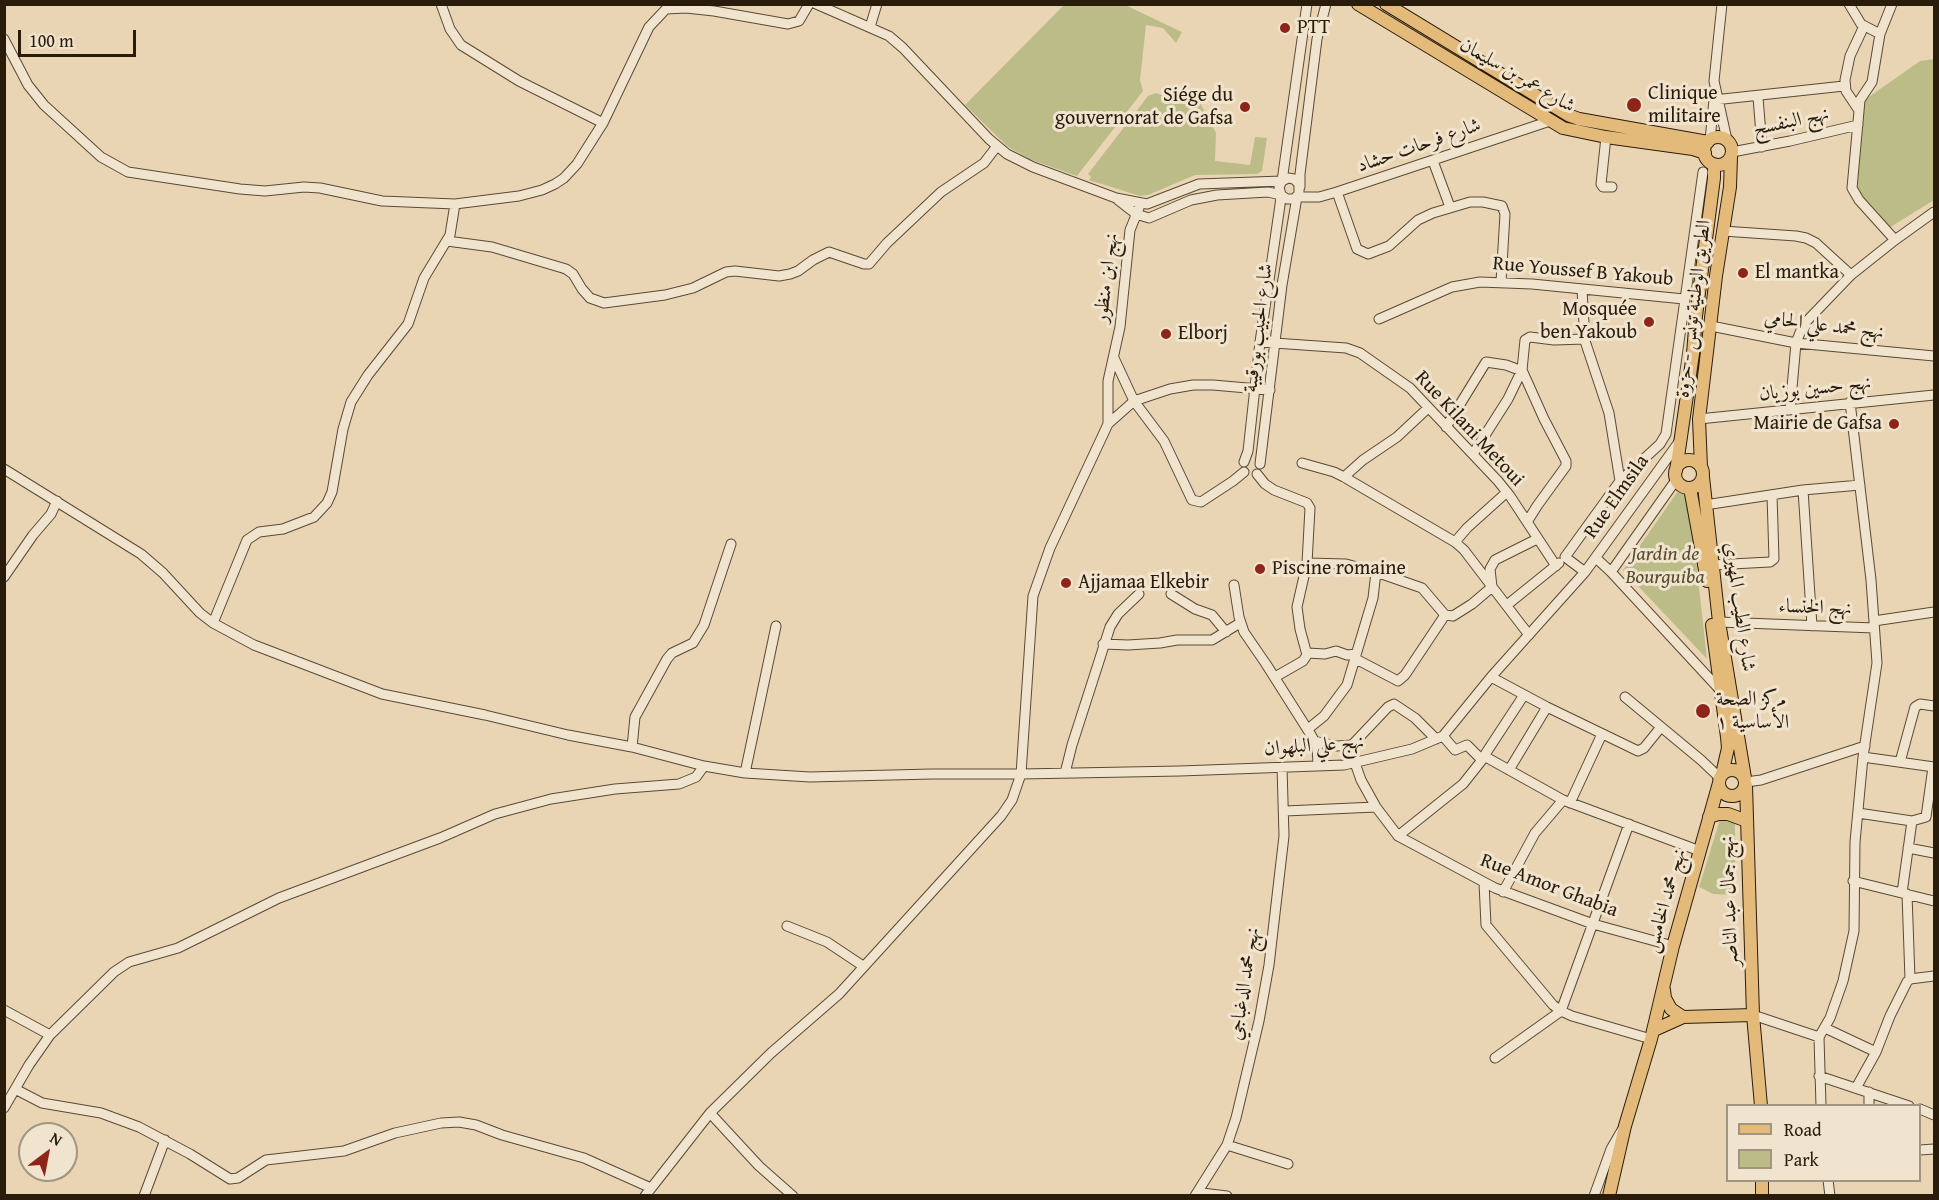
<!DOCTYPE html>
<html>
<head>
<meta charset="utf-8">
<style>
	body { margin:0 }
	#map { position:relative; width:1939px; height:1200px; overflow:hidden; background:#e9d5b4; font-family:"Gentium Book Plus",serif }
	canvas { display:block }
	.frame { position:absolute; inset:0; border:6px solid #2a1c0b; pointer-events:none }
	.legend { position:absolute; left:1726px; top:1104px; width:195px; height:78px; box-sizing:border-box; background:#f1e4ce; border:2px solid #a19480; margin:0; padding:8px 10px; list-style:none; font-size:18px; color:#2a1c0b }
	.legend li { display:flex; align-items:center; gap:12px; height:30px }
	.legend b { width:30px; border:2px solid #a19480 }
	.north { position:absolute; left:18px; top:1122px; width:60px; height:60px; box-sizing:border-box; background:#f1e4ce; border:2px solid #a19480; border-radius:50%; rotate:32deg; font-size:16px; font-weight:700; line-height:24px; text-align:center; color:#2a1c0b }
	.north::after { content:''; display:block; margin:auto; width:21px; height:27px; background:#8f2418; clip-path:polygon(50% 0,100% 100%,50% 72%,0 100%) }
	.scale { position:absolute; left:18px; top:30px; width:118px; height:27px; box-sizing:border-box; border:3px solid #2a1c0b; border-top:0; padding-left:8px; font-size:18px; line-height:21px; white-space:nowrap; color:#2a1c0b; -webkit-text-stroke:4px #f1e4ce; paint-order:stroke }
</style>
</head>
<body>
<div id="map">
<canvas width="1939" height="1200"></canvas>
<div class="frame"></div>
<ul class="legend">
<li><b style="height:8px;background:#e4ba7a"></b>Road</li>
<li><b style="height:16px;background:#bcbc89"></b>Park</li>
</ul>
<div class="north">N</div>
<div class="scale">100 m</div>
</div>
<script>
const ctx = document.querySelector('canvas').getContext('2d');
ctx.lineJoin = 'round';
function paint(path, color) { ctx.fillStyle = color; ctx.fill(path, 'evenodd'); }
const poly = rows => new Path2D(rows.map(r => 'M' + r).join(''));
function trace(path, color, width, dash) { ctx.strokeStyle = color; ctx.lineWidth = width; ctx.lineCap = dash ? 'butt' : 'round'; ctx.setLineDash(dash || []); ctx.stroke(path); }
function drawText(font, color, halo, rows, align = 'center') {
  ctx.font = font + ' "Gentium Book Plus",Amiri,serif'; ctx.lineWidth = 6; ctx.setLineDash([]); ctx.textBaseline = 'middle'; ctx.strokeStyle = halo; ctx.fillStyle = color; for (const [text, x, y, turn = 0] of rows) {
    ctx.save(); ctx.translate(x, y); ctx.rotate((+turn || 0) * Math.PI / 180); ctx.textAlign = isNaN(turn) ? turn : align; if (halo) ctx.strokeText(text, 0, 0); ctx.fillText(text, 0, 0); ctx.restore();
  }
}
const green = poly([
	[1064,5,1125,5,1182,32,1176,43,1163,28,1146,25,1140,80,1143,91,1077,176,1029,159,1007,146,965,105],
	[1934,59,1934,200,1889,228,1861,196,1855,186,1863,101,1920,61],
	[1156,93,1177,101,1185,97,1193,102,1198,99,1216,133,1215,161,1250,165,1255,137,1267,138,1262,171,1257,174,1195,175,1148,195,1140,196,1089,180,1091,177,1088,174,1148,96],
	[1678,491,1689,497,1707,659,1623,570],
	[1735,812,1735,895,1713,894,1699,887,1722,813]
]);
const minor = poly([
	[441,4,450,29,461,45,519,81,603,123,649,27,666,9,686,8,714,11,788,24,799,21,809,4],
	[816,4,889,36,903,48,989,139,1007,154,1033,167,1116,198,1147,204,1199,184,1282,181,1307,4],
	[1722,4,1714,81,1727,140],
	[1849,4,1861,24,1880,34],
	[1892,4,1880,34,1872,82,1860,100,1852,188,1859,200,1895,240],
	[870,27,877,4],
	[4,39,28,85,44,105,101,157,128,172,240,189,265,191,304,187,320,188,382,201,455,204],
	[1758,97,1762,147],
	[1714,100,1844,86],
	[1858,109,1846,91,1845,80,1850,56,1864,26],
	[1606,137,1601,184,1603,187,1612,187],
	[1710,140,1714,100],
	[1732,152,1790,141,1858,125],
	[1433,161,1450,207],
	[1300,187,1300,174,1317,39,1326,4],
	[1337,192,1357,249,1368,254,1389,246,1418,220,1433,213,1470,202,1483,202,1502,206,1505,214,1501,282],
	[1118,200,1136,214,1149,218,1191,200,1217,195,1268,192,1281,195,1287,199,1294,199,1299,194,1299,184,1294,179,1288,178,1282,181,1279,187,1281,195,1280,205,1260,342,1248,451,1244,462],
	[1723,231,1796,236,1806,238,1816,243,1851,275],
	[447,241,492,247,566,269,573,274,582,289,590,298,604,303,665,295,693,288,726,272,735,271,779,276,790,274,798,271,813,260,829,252,864,264,869,264,887,243,941,192,984,163,997,146],
	[1582,290,1585,341,1609,413,1620,481],
	[1379,319,1452,287,1480,282,1532,284,1684,299],
	[1711,326,1796,343,1934,356],
	[1260,342,1346,348,1360,353,1410,388,1498,481,1510,496,1556,566],
	[1114,358,1134,401,1164,441,1192,500,1201,502,1233,481,1244,472],
	[1790,410,1796,343,1803,325,1851,275,1895,240,1934,212],
	[1699,419,1934,395],
	[1108,424,1108,381,1120,327,1130,230,1139,208],
	[1446,427,1486,362,1506,365,1522,371],
	[1473,454,1508,399,1522,370],
	[1302,463,1334,472,1344,477,1455,542,1464,550,1529,635],
	[1260,464,1282,285,1297,197,1319,197,1337,192,1550,121],
	[4,469,141,554,163,573,200,613,213,623,254,645,382,694,485,715,568,735,632,747,704,766,745,773,810,777,932,774,1021,774,1180,771,1344,765,1412,749,1443,736,1491,677,1585,572,1679,442],
	[1257,474,1265,484,1274,490,1307,503,1310,508,1307,563,1297,607,1300,629,1307,655,1303,661,1275,677],
	[1344,477,1363,460,1397,437,1428,408],
	[1803,490,1860,485],
	[1705,505,1803,490,1812,626],
	[1527,522,1537,506,1566,466,1566,461,1544,419,1522,370,1525,340,1530,337,1554,340,1585,339],
	[1455,542,1467,528,1507,492],
	[1596,558,1611,572,1722,692],
	[1307,563,1346,564,1376,572],
	[1712,565,1770,562,1774,559,1772,495],
	[1585,572,1565,557,1620,481,1660,444,1666,434,1703,172],
	[1611,572,1676,480],
	[4,577,33,535,51,514,57,501],
	[1234,585,1239,617,1244,632,1266,664,1311,735,1317,746,1318,765],
	[1171,594,1195,609,1212,615,1226,632],
	[1507,605,1559,563],
	[1874,621,1934,612],
	[1719,622,1874,628],
	[213,623,247,540,259,532,283,529,314,517,327,503,332,492,343,429,351,402,368,375,408,324,424,278,450,235,455,204,519,196,542,190,555,184,564,178,577,164,603,123],
	[1103,644,1128,645,1160,643,1177,640,1212,640,1240,623],
	[1307,653,1325,654,1336,651,1347,655,1356,654],
	[1354,658,1398,681,1405,675,1445,615],
	[1491,677,1547,707,1638,751,1644,748,1661,727],
	[1625,697,1701,760,1720,778],
	[1308,729,1324,716,1347,685,1373,598,1376,572,1422,588,1445,615,1453,616,1472,604,1492,587,1490,569,1495,560,1537,539],
	[1443,736,1455,750,1467,745,1482,760,1484,756,1563,800,1700,851],
	[1314,741,1337,746,1352,745,1388,707,1394,704,1415,718,1436,739],
	[632,747,635,717,667,659,672,653,693,643,704,625,731,544],
	[1484,756,1524,695],
	[1863,757,1934,767],
	[1900,762,1915,707,1920,704,1934,706],
	[1355,763,1361,780,1376,807,1398,836,1495,888,1593,924,1673,946],
	[1509,770,1547,707],
	[745,773,776,626],
	[1065,773,1072,745,1110,627,1118,614,1139,594],
	[1746,782,1761,780,1865,746],
	[1570,803,1602,734],
	[1285,811,1376,807],
	[1858,813,1912,821],
	[1398,836,1463,784,1482,760],
	[1908,848,1934,853],
	[1853,881,1934,901],
	[1484,883,1486,925,1553,1005,1561,1011,1572,1016,1651,1039],
	[1503,892,1535,833,1563,800],
	[1902,893,1912,821,1926,817,1933,767],
	[1907,894,1910,979],
	[787,926,827,942,863,966],
	[4,1010,50,1035],
	[1753,1015,1819,1037],
	[1825,1028,1876,1052],
	[1495,1058,1561,1011,1629,824],
	[1819,1076,1909,1106],
	[1856,1088,1876,1052,1890,1016,1907,982,1910,979,1934,976],
	[15,1089,42,1103,101,1113,139,1127,190,1154,230,1179,238,1178,266,1160,344,1151,395,1133,441,1123,459,1122,476,1125,502,1135,584,1158,651,1188],
	[1869,1092,1869,1106],
	[1821,1106,1819,1037,1830,1018,1843,981,1854,931,1855,842,1863,757,1877,663,1871,580,1850,402],
	[4,1108,29,1065,50,1035,114,972,129,962,178,948,279,898,440,838,495,814,551,799,615,789,679,784,696,777,704,766],
	[1920,1109,1934,1115],
	[710,1113,759,1166,793,1196],
	[1227,1145,1288,1164],
	[1920,1150,1934,1149],
	[1828,1180,1830,1196],
	[1202,1193,1227,1196],
	[144,1196,165,1140],
	[645,1196,710,1113,771,1053,839,994,1001,816,1012,800,1021,774,1033,596,1050,548,1108,424,1134,401,1170,389,1193,385,1213,385,1270,390],
	[1195,1196,1227,1145,1236,1118,1259,1021,1269,965,1284,836,1282,767],
	[1594,1196,1611,1149,1622,1130]
]);
const major = poly([
	[1358,4,1563,128,1606,137,1693,149,1705,153],
	[1386,4,1568,115,1579,119,1708,142],
	'1704 151a14 14 0 1 1 28 0a14 14 0 1 1-28 0Z',
	'1675 474a14 14 0 1 1 28 0a14 14 0 1 1-28 0Z',
	[1701,467,1699,419,1716,276,1730,187,1731,157],
	[1676,471,1693,354,1696,316,1714,178,1714,164],
	[1703,477,1719,622,1745,778],
	[1690,488,1707,581],
	[1712,625,1727,737,1728,748,1722,774],
	'1719 783a13 13 0 1 1 26 0a13 13 0 1 1-26 0Z',
	[1746,785,1753,1015,1761,1106],
	[1709,817,1718,814,1728,814,1747,821],
	[1664,990,1665,998,1671,1009,1683,1017],
	[1654,1030,1683,1017,1753,1015],
	[1762,1180,1762,1196],
	[1609,1196,1625,1126,1651,1039,1673,946,1719,783]
]);
const markers = [
	[1285,28,6,"#8f2418"],
	[1634,105,8,"#8f2418"],
	[1245,107,6,"#8f2418"],
	[1743,273,6,"#8f2418"],
	[1649,322,6,"#8f2418"],
	[1166,334,6,"#8f2418"],
	[1894,424,6,"#8f2418"],
	[1260,569,6,"#8f2418"],
	[1066,583,6,"#8f2418"],
	[1703,711,8,"#8f2418"]
];
const poiNames = [
	["PTT",1297,28],
	["Clinique",1648,94],
	["militaire",1648,117],
	["Siége du",1233,96,"right"],
	["gouvernorat de Gafsa",1233,119,"right"],
	["El mantka",1755,273],
	["Mosquée",1637,310,"right"],
	["ben Yakoub",1637,333,"right"],
	["Elborj",1178,334],
	["Mairie de Gafsa",1882,424,"right"],
	["Piscine romaine",1272,569],
	["Ajjamaa Elkebir",1078,583],
	["مركز الصحة",1716,700],
	["الأساسية ١",1716,723]
];
const streetNames = [
	["شارع عمر بن سليمان",1517,76,30],
	["نهج البنفسج",1791,122,-12],
	["شارع فرحات حشاد",1419,146,-19],
	["Rue Youssef B Yakoub",1583,272,5],
	["نهج ابن منظور",1107,278,-83],
	["الطريق الوطنية تونس - حزوة",1694,309,-83],
	["نهج محمد علي الحامي",1824,326,7],
	["شارع الحبيب بورقيبة",1259,328,-83],
	["نهج حسين بوزيان",1815,389,-6],
	["Rue Kilani Metoui",1469,429,47],
	["Rue Elmsila",1617,497,-55],
	["شارع الطيب المهيري",1739,607,82],
	["نهج الخنساء",1815,608,2],
	["نهج علي البلهوان",1314,746,-4],
	["Rue Amor Ghabia",1549,886,21],
	["نهج محمد الخامس",1666,901,-74],
	["نهج جمال عبد الناصر",1730,901,-92],
	["نهج محمد الدغباجي",1245,984,-81]
];
const parkNames = [
	["Jardin de",1665,555],
	["Bourguiba",1665,578]
];
paint(green, '#bcbc89');
trace(minor, '#5a4a35', 11);
trace(major, '#2a1c0b', 14);
trace(minor, '#f1e4ce', 9);
trace(major, '#e4ba7a', 12);
for (const [x, y, r, color] of markers) { const dot = new Path2D(); dot.arc(x, y, r, 0, 2 * Math.PI); ctx.fillStyle = color; ctx.fill(dot); trace(dot, '#f1e4ce', 2); }
drawText('20px', '#2a1c0b', '#f1e4ce', poiNames, 'left');
drawText('20px', '#2a1c0b', '#f1e4ce', streetNames);
drawText('italic 20px', '#564c31', '#f1e4ce', parkNames);
</script>
</body>
</html>
